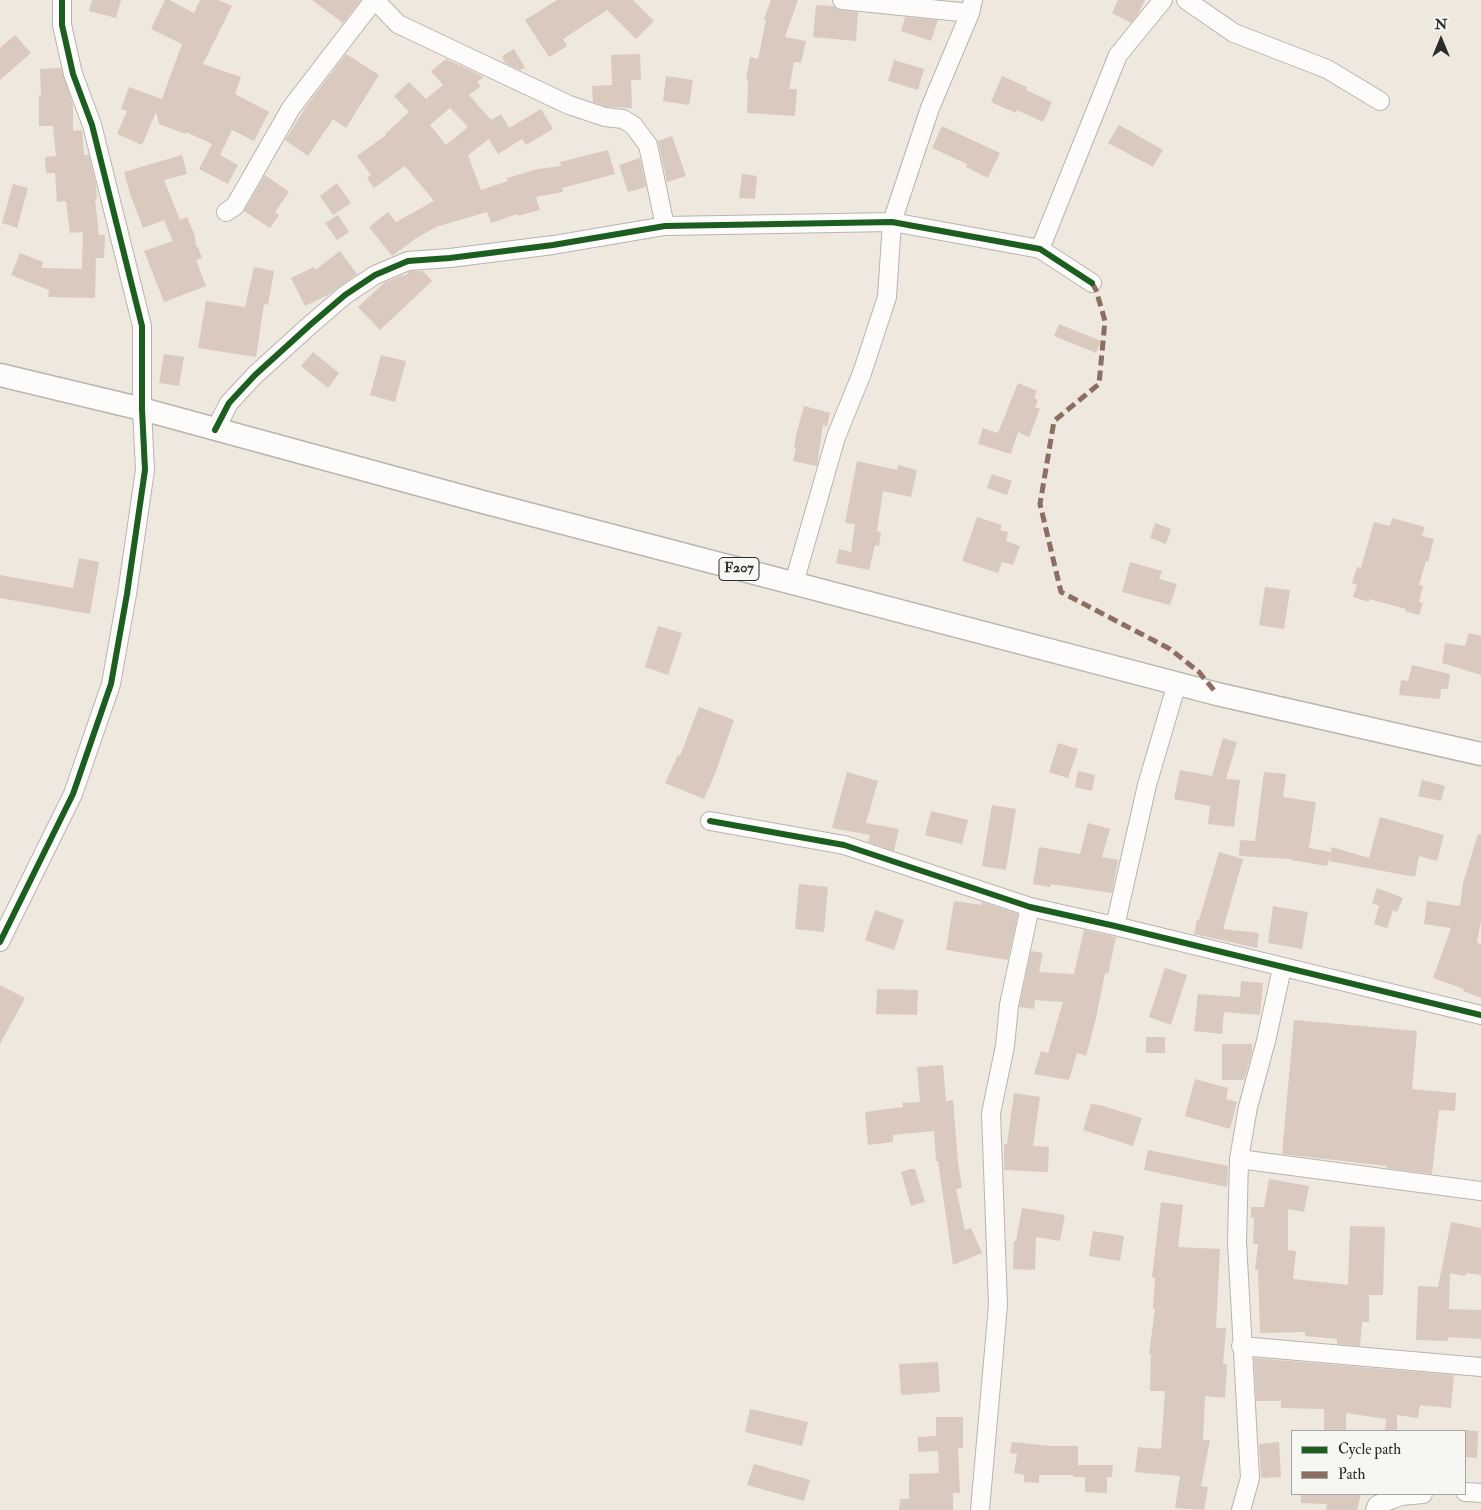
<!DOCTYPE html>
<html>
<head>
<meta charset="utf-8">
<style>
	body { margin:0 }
	#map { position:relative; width:1481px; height:1510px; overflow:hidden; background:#efe8df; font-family:"IM FELL Double Pica",serif }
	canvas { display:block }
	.legend { position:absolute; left:1291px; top:1430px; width:175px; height:65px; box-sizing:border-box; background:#f6f6f2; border:1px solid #a5a5a2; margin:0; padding:6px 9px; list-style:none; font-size:15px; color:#2b2b2b }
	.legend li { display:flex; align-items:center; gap:10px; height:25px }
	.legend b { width:25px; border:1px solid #a5a5a2 }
	.north { position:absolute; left:1416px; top:15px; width:50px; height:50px; -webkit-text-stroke:4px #f6f6f2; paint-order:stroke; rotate:0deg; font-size:14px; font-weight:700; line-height:20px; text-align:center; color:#2b2b2b }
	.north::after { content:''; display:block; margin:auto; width:18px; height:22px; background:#2b2b2b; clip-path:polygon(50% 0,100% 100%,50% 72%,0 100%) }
</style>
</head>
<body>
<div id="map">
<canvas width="1481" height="1510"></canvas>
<ul class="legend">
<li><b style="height:6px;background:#1b5e20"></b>Cycle path</li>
<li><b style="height:6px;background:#8d6e63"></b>Path</li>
</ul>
<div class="north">N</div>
</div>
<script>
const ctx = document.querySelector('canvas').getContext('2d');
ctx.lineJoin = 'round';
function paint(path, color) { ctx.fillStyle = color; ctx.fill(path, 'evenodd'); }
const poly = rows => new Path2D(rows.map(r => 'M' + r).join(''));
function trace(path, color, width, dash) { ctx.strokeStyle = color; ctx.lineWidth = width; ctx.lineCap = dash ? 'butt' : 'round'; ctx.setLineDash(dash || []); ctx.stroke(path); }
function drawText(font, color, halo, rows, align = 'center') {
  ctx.font = font + ' "IM FELL Double Pica",serif'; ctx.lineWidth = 5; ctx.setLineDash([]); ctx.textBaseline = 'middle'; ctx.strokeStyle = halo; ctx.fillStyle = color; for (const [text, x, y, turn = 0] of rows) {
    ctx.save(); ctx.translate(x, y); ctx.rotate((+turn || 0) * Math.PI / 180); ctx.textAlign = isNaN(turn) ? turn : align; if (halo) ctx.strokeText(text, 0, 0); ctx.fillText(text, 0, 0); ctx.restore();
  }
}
const building = poly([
	[92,0,121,0,116,18,89,11],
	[165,0,169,0,194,13,200,0,218,0,232,6,203,64,241,77,235,94,269,112,254,141,232,130,220,155,238,165,228,184,199,169,212,144,186,132,185,134,159,124,156,112,142,145,117,134,127,111,121,109,129,87,162,99,182,44,151,29],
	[312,0,361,0,343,23],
	[557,0,633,0,654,21,636,39,607,10,563,39,567,46,549,57,525,20],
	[771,0,798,0,785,37,806,41,801,63,794,62,789,89,797,89,795,116,747,113,748,80,746,79,750,57,758,59,766,20,764,19],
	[1118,0,1145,0,1138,14,1131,23,1112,13],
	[816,5,834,6,840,10,858,12,856,41,813,37],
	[905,17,938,20,931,41,901,31],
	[15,35,31,53,0,80,0,48],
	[514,49,525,68,520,70,505,63,502,56],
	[346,54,379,75,346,128,333,119,308,156,285,140,307,105],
	[640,54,641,80,631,80,632,108,607,107,593,102,592,86,612,85,611,55],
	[446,59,484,77,477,82,481,86,469,95,491,120,501,114,509,128,541,109,553,129,526,145,522,139,498,154,489,139,468,155,481,190,508,181,507,178,538,169,561,166,560,162,608,150,615,174,562,188,563,192,536,197,540,210,518,216,517,214,491,223,487,212,436,227,415,239,392,256,369,227,388,212,396,222,434,201,405,166,374,188,367,178,371,175,357,156,386,135,385,134,409,112,394,96,409,82,426,99,443,85,431,71],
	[450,108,468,127,446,145,430,125],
	[894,60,924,69,918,90,888,81],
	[61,68,73,105,73,131,82,130,84,155,89,155,96,185,97,199,95,199,99,235,105,235,104,258,96,258,95,298,48,297,49,290,11,275,20,253,43,262,41,268,82,269,83,232,70,233,66,201,57,202,55,173,46,173,45,157,56,156,53,126,39,126,39,95,41,95,40,69],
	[666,76,693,80,689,105,663,101],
	[1002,76,1027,87,1026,90,1052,102,1043,122,1017,110,1016,113,991,102],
	[1119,125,1163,150,1153,167,1108,143],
	[942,126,1000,153,988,178,966,167,967,164,932,148],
	[672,136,686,176,667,182,658,141],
	[182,155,187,174,164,180,180,220,187,217,195,236,196,246,198,247,202,258,196,260,206,286,164,302,144,251,173,241,164,220,143,228,130,194,124,172],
	[640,158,646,187,628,192,619,165],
	[742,174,757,176,755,199,739,198],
	[265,175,289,192,275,212,279,215,270,228,244,211],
	[337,183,351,203,333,215,320,196],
	[13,184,28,188,17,228,2,223],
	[338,215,349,232,337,240,325,223],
	[340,251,357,274,328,295,305,306,291,278,314,267,315,270],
	[254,267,274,271,268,305,264,304,256,357,198,348,206,301,245,307],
	[411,271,423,271,432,281,380,330,358,307,384,283,403,275,404,276],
	[1059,324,1101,341,1096,353,1054,336],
	[313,352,339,373,328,388,301,366],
	[164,354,184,357,179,386,159,383],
	[381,355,406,361,395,402,370,395],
	[1018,383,1037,391,1034,398,1038,400,1035,407,1040,409,1029,437,1018,432,1011,454,978,444,983,428,998,433],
	[804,406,830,413,827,426,823,425,817,466,793,461,796,448,794,448,796,435],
	[857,461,897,470,898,465,917,470,911,497,883,491,877,531,881,532,879,546,875,545,869,570,836,563,839,549,851,552,855,524,845,523],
	[992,474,1012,481,1007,495,987,488],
	[977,517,1002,525,1000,530,1008,532,1006,541,1020,546,1013,565,1002,562,998,573,962,561],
	[1392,518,1425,527,1422,536,1434,539,1428,562,1426,561,1419,585,1423,586,1419,602,1423,603,1419,615,1405,611,1406,609,1369,599,1369,602,1353,597,1357,585,1352,583,1357,567,1361,568,1374,522,1390,526],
	[1155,523,1171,529,1166,544,1150,538],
	[79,558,99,562,90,614,0,598,0,575,73,588],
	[1130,562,1162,571,1159,579,1177,584,1170,605,1122,592],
	[1265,587,1290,590,1284,629,1259,625],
	[658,626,682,633,668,675,645,667],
	[1469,633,1481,636,1481,675,1442,663,1445,643,1465,646],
	[1412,665,1450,674,1448,689,1441,689,1440,699,1399,695,1401,680,1408,681],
	[699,707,734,720,716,771,704,799,665,783,678,755,680,756],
	[1223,738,1237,742,1226,779,1240,780,1234,827,1208,824,1210,806,1174,799,1180,770,1212,776],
	[1058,743,1078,749,1068,778,1049,772],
	[1078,771,1095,775,1092,791,1075,787],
	[847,772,878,781,866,823,899,829,894,851,868,842,870,835,832,828],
	[1264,772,1286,774,1283,797,1316,802,1309,848,1331,852,1327,866,1291,860,1291,859,1239,856,1240,840,1255,841],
	[1422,780,1445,786,1441,801,1418,796],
	[992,805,1016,809,1006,870,982,866],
	[931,811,968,820,962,844,925,835],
	[1380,817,1444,835,1437,861,1419,856,1415,877,1329,861,1332,847,1369,858],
	[1088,823,1110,829,1102,857,1118,860,1112,893,1051,884,1050,887,1033,884,1039,847,1080,854],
	[1478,834,1481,835,1481,920,1477,943,1481,944,1481,998,1463,991,1464,989,1433,978,1451,928,1424,924,1427,901,1460,906,1463,883],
	[1219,852,1243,859,1223,929,1259,933,1257,948,1194,934,1197,920,1199,920],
	[799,884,828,887,824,932,795,929],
	[1377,888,1403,898,1397,912,1393,910,1387,928,1374,924,1379,906,1372,903],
	[954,901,981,905,982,902,1018,914,1008,960,946,950],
	[1273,906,1308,912,1302,949,1268,943],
	[875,910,904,920,894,950,865,940],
	[1084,930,1116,937,1108,974,1105,973,1096,1018,1086,1056,1077,1053,1069,1080,1034,1074,1041,1051,1048,1053,1063,1002,1035,1000,1034,1009,1019,1007,1031,951,1043,953,1039,972,1074,974],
	[1165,968,1187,975,1171,1025,1149,1017],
	[1241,981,1263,983,1260,1015,1224,1012,1222,1034,1194,1031,1198,994,1240,997],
	[0,985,25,998,0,1044],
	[877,989,918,990,917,1015,876,1014],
	[1294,1020,1417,1031,1412,1089,1456,1093,1455,1111,1439,1110,1432,1174,1386,1168,1387,1166,1282,1154],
	[1146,1037,1165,1037,1165,1053,1146,1053],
	[1222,1044,1252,1044,1252,1053,1244,1080,1222,1080],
	[943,1065,946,1101,953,1100,958,1162,962,1188,956,1189,965,1230,971,1228,982,1253,953,1265,938,1161,936,1161,934,1131,893,1135,893,1142,868,1145,865,1112,903,1107,902,1103,920,1102,917,1067],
	[1195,1079,1228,1088,1226,1099,1237,1102,1230,1129,1185,1116],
	[1014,1093,1040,1097,1033,1146,1049,1147,1048,1172,1004,1170,1004,1144,1007,1144],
	[1091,1104,1100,1105,1142,1118,1133,1146,1083,1130],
	[1148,1150,1228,1166,1227,1187,1144,1170],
	[910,1169,915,1169,925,1202,911,1206,901,1172],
	[1269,1179,1309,1186,1304,1212,1288,1209,1288,1250,1296,1251,1293,1279,1348,1285,1350,1226,1385,1227,1383,1295,1369,1295,1369,1322,1362,1322,1360,1346,1337,1344,1337,1339,1305,1336,1305,1332,1260,1333,1258,1270,1255,1270,1258,1244,1253,1244,1254,1218,1251,1218,1251,1207,1264,1207],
	[1161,1202,1183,1205,1178,1247,1220,1249,1216,1328,1226,1328,1223,1364,1227,1364,1225,1398,1205,1396,1203,1440,1210,1440,1201,1486,1208,1487,1204,1510,1175,1508,1180,1476,1135,1472,1138,1447,1161,1449,1165,1391,1150,1391,1151,1354,1149,1354,1155,1309,1153,1309,1155,1278,1152,1277],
	[1022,1208,1065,1215,1060,1241,1036,1237,1035,1270,1013,1269,1014,1241,1016,1241],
	[1451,1222,1481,1228,1481,1275,1466,1273,1465,1276,1450,1273,1449,1309,1481,1310,1481,1339,1448,1337,1448,1341,1416,1340,1418,1286,1438,1287],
	[1093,1231,1124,1236,1120,1261,1089,1256],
	[1254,1358,1454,1375,1451,1408,1420,1405,1418,1418,1397,1415,1397,1431,1385,1431,1386,1419,1346,1413,1346,1431,1324,1431,1324,1409,1281,1408,1281,1401,1256,1401],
	[938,1362,940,1392,901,1395,899,1364],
	[750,1409,808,1422,802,1446,745,1432],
	[936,1417,963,1417,963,1448,958,1448,960,1493,953,1493,953,1510,899,1510,900,1499,909,1499,909,1474,939,1473,938,1451,918,1452,918,1437,936,1436],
	[1465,1430,1478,1431,1477,1458,1465,1457],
	[1012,1442,1050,1446,1078,1446,1078,1465,1113,1465,1112,1477,1107,1477,1107,1493,1085,1492,1085,1477,1073,1477,1073,1475,1039,1475,1039,1483,1024,1482,1024,1475,1014,1473,1017,1454,1010,1453],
	[1279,1442,1281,1477,1261,1478,1259,1444],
	[754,1464,810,1480,804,1501,747,1485],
	[1301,1494,1361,1494,1357,1510,1326,1510,1327,1504,1301,1503]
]);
const minor = poly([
	[375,0,398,24,569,105,605,117,623,119,633,125,648,145,665,226],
	[842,0,970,13],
	[1186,0,1234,33,1327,69,1380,101],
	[226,212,235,206,291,108,374,0],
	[1040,249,1118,55,1163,0],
	[215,430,229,403,255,375,310,325,345,295,375,275,408,261,450,258,553,245,665,226,892,222,1040,249,1092,283],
	[794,583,836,437,862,373,887,297,892,222,930,108,970,13,973,0],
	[710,821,844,845,1030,907,1115,926,1481,1015],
	[1115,926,1147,785,1177,683],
	[0,942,73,794,111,684,127,594,145,470,142,409,142,326,92,125,73,74,62,25,62,0],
	[1239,1159,1481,1191],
	[1241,1346,1481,1367],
	[1465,1492,1481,1493],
	[980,1510,998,1305,991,1113,1005,1046,1009,1005,1030,907],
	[1241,1510,1250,1478,1237,1242,1239,1159,1248,1107,1266,1041,1282,968],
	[1375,1510,1377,1505,1401,1496,1423,1494]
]);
const major = poly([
	[0,375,142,409,483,502,1217,694,1481,754]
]);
const quiet = poly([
	[1092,283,1096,290,1105,321,1099,384,1054,421,1040,504,1061,592,1170,649,1199,672,1217,694]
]);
const cycleway = poly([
	[215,430,229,403,255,375,310,325,345,295,375,275,408,261,450,258,553,245,665,226,892,222,1040,249,1092,283],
	[710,821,844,845,1030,907,1115,926,1481,1015],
	[0,942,73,794,111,684,127,594,145,470,142,409,142,326,92,125,73,74,62,25,62,0]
]);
const shields = [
	[739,569,40]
];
const shieldNames = [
	["F207",739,569]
];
paint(building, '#dac9bf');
trace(minor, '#b8b4af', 20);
trace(major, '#b8b4af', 25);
trace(minor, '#fdfcfa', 18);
trace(major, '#fdfcfa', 22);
trace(quiet, '#8d6e63', 5, [10, 5]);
trace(cycleway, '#1b5e20', 6);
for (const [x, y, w] of shields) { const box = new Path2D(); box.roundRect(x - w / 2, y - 11.5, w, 23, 4); ctx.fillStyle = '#f6f6f2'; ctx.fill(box); trace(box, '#2b2b2b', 1); }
drawText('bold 14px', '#2b2b2b', null, shieldNames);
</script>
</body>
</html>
